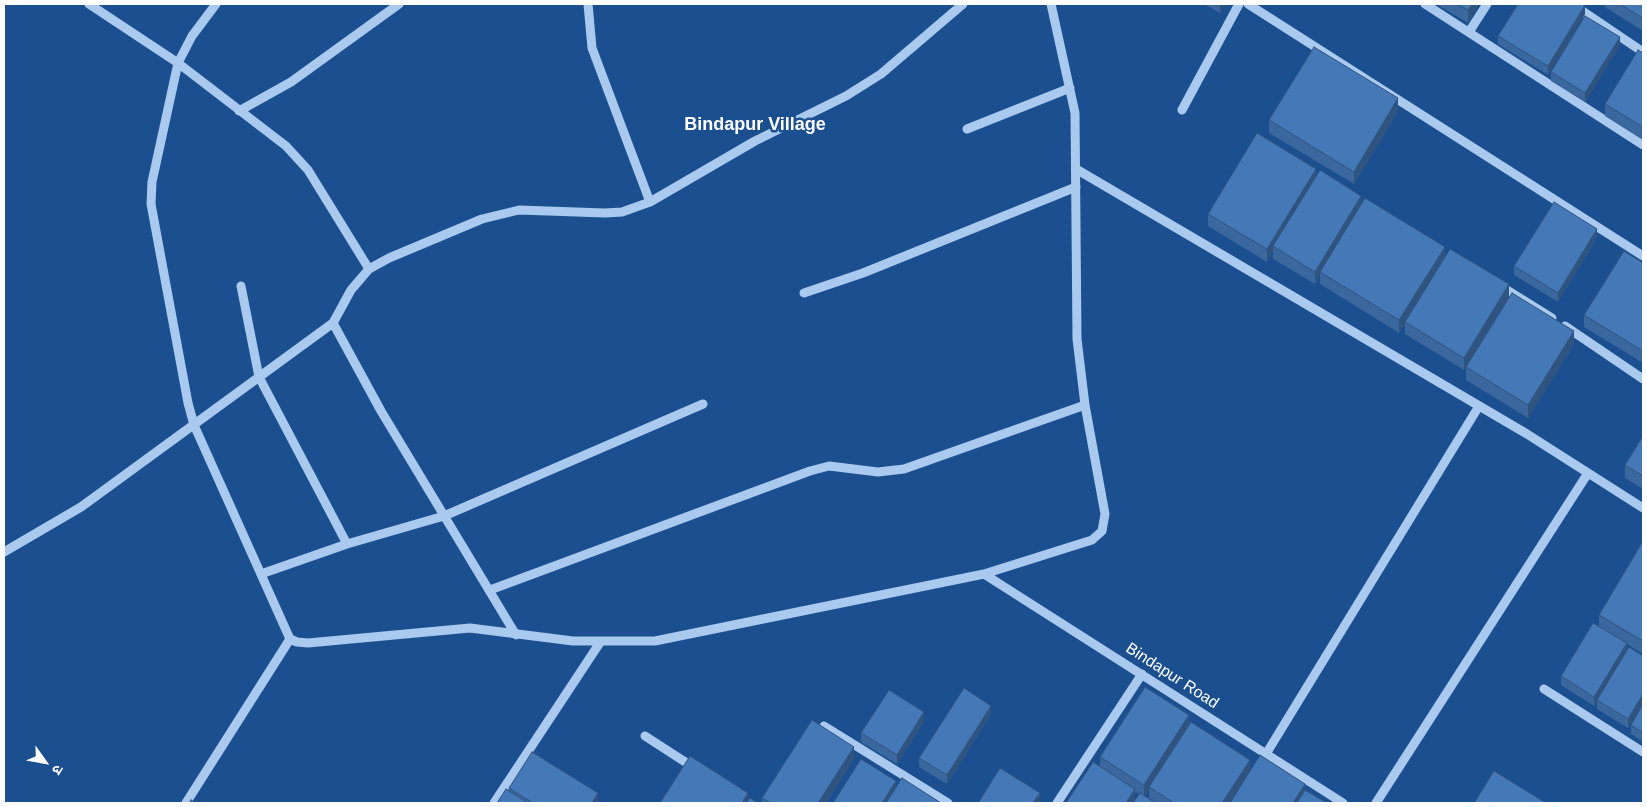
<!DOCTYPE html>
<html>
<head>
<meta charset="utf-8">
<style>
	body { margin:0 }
	#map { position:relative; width:1647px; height:807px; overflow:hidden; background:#1b4f8f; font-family:Helvetica,"Noto Sans Devanagari",sans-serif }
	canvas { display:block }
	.frame { position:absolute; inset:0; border:5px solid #fff; pointer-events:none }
	.north { position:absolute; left:20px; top:737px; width:50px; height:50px; -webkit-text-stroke:4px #1b4f8f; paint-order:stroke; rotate:122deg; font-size:14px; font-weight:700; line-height:20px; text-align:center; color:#fff }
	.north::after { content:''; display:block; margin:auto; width:18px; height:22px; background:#fff; clip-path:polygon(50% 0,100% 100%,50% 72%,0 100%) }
</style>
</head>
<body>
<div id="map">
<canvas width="1647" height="807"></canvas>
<div class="frame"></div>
<div class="north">उ</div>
</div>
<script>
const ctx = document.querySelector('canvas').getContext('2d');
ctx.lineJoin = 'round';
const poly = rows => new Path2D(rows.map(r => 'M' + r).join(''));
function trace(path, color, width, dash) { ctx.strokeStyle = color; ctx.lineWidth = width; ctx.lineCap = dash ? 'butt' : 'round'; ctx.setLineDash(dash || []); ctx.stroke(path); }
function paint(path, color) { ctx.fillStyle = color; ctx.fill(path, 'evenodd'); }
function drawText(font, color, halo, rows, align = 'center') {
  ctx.font = font + ' Helvetica,sans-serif'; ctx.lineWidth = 5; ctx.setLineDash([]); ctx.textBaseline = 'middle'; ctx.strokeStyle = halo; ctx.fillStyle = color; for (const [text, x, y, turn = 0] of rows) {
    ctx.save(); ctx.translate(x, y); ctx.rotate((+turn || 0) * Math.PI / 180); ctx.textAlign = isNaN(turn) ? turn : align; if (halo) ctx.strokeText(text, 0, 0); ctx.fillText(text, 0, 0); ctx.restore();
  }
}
const minor = poly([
	[89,4,178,63,286,146,308,170,369,269],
	[216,4,192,36,178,63,152,182,151,204,188,403,194,425,290,639,297,642,308,643,470,628,573,641,655,641,984,574,1092,540,1102,531,1105,514,1085,405,1077,339,1075,113,1051,4],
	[588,4,592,48,650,202],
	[1248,4,1643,256],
	[1425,4,1643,145],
	[1572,4,1643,52],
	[1469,32,1487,4],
	[1182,110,1239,4],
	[239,111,291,82,399,4],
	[967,129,1070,88],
	[1076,169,1527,434,1643,508],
	[1499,285,1552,318],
	[241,286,259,377,347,544],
	[804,293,863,273,1076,187],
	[333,323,381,411,516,635],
	[1565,326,1643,379],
	[4,552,81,507,333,323,351,290,369,269,389,258,482,219,519,210,605,213,622,212,650,202,755,141,846,96,881,74,963,4],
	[261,574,347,544,444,516,703,404],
	[984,574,1343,803],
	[490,590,810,471,829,466,878,472,904,469,1085,405],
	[1544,689,1643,752],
	[824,726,948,803],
	[645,736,696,769],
	[1266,754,1479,406],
	[186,803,290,639],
	[494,803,601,641],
	[1057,803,1142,674],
	[1376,803,1588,473]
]);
const wall = poly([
	[1204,4,1226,4,1220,13],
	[1436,4,1479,4,1468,23],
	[1605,4,1643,4,1643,31,1605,7],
	[1585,14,1548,75,1498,44,1498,36],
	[1620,45,1585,102,1551,81,1551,72],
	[1643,53,1643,140,1605,116,1605,104],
	[1398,111,1354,184,1269,133,1269,120],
	[1316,177,1509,297,1473,357,1574,344,1528,418,1466,380,1466,367,1464,370,1405,334,1405,324,1399,333,1320,284,1320,276,1315,284,1273,259,1273,251,1267,262,1208,226,1208,214],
	[1597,238,1558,302,1514,275,1514,266],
	[1643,263,1643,363,1584,327,1584,315],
	[1643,436,1643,489,1625,478,1625,465],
	[1643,541,1643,654,1627,644,1627,650,1643,656,1643,703,1628,728,1597,709,1597,702,1594,706,1561,685,1561,676,1599,626,1599,615],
	[1643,704,1643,742,1631,734,1631,725],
	[991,714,947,784,919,767,919,758],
	[924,721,897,764,861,742,861,733],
	[1189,726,1250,771,1305,790,1327,803,1066,803,1100,768,1100,757],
	[1149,790,1149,799,1145,796],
	[1135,792,1139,794,1135,801],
	[854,759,826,803,762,803,762,798],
	[509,788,598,802,597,803,497,803,509,791]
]);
const shadedWall = poly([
	[1220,4,1226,4,1220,13],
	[1472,4,1479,4,1468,23,1468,10],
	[1585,5,1585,14,1548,75,1548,66],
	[1620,37,1620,45,1585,102,1585,93],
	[1398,98,1398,111,1354,184,1354,172],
	[1316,169,1316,181,1273,246,1273,251,1267,262,1267,249],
	[1361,196,1361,208,1320,272,1320,276,1315,284,1315,272],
	[1597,229,1597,238,1558,302,1558,293],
	[1445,247,1445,259,1405,322,1405,324,1399,333,1399,320],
	[1509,284,1509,297,1464,370,1464,358],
	[1574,331,1574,344,1528,418,1528,405],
	[1627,643,1627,652,1597,700,1597,702,1594,706,1594,697],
	[1643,694,1643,703,1628,728,1628,719],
	[991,706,991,714,947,784,947,775],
	[924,712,924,721,897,764,897,755],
	[1189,715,1189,728,1149,787,1149,790,1144,798,1144,785],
	[854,747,854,759,826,803,818,803],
	[1250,760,1250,773,1231,803,1222,803],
	[896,781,896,790,887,803,882,803],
	[1305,784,1305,796,1301,803,1293,803],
	[1135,789,1135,802,1134,803,1126,803],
	[598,793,598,802,597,803,592,803],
	[748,793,748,803,742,803],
	[1040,793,1040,802,1039,803,1033,803]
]);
const building = poly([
	[1457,4,1472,4,1468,10,1457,4],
	[1518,4,1583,4,1585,5,1548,66,1498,36,1518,4],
	[1620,4,1643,4,1643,18,1620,4],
	[1585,16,1620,37,1585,93,1551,72,1585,16],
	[1314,47,1398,98,1354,172,1269,120,1314,47],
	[1638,50,1643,53,1643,127,1605,104,1638,50],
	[1257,133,1316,169,1267,249,1208,214,1257,133],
	[1320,170,1361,196,1315,272,1273,246,1320,170],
	[1365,198,1445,247,1399,320,1320,272,1365,198],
	[1554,202,1597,229,1558,293,1514,266,1554,202],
	[1450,249,1509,284,1464,358,1405,322,1450,249],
	[1624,251,1643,263,1643,351,1584,315,1624,251],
	[1512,293,1574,331,1528,405,1466,367,1512,293],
	[1643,436,1643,476,1625,465,1643,436],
	[1643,541,1643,641,1599,615,1643,541],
	[1593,623,1627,643,1594,697,1561,676,1593,623],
	[1629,647,1643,656,1643,694,1628,719,1597,700,1629,647],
	[1145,687,1189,715,1144,785,1100,757,1145,687],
	[964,688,991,706,947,775,919,758,964,688],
	[889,690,924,712,897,755,861,733,889,690],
	[1643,704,1643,733,1631,725,1643,704],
	[812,720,854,747,818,803,771,803,762,798,812,720],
	[1191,722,1250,760,1222,803,1174,803,1149,787,1191,722],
	[532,752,598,793,592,803,533,803,509,788,532,752],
	[1260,755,1305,784,1293,803,1230,803,1260,755],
	[690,756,748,793,742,803,660,803,690,756],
	[861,759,896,781,882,803,833,803,861,759],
	[1093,762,1135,789,1126,803,1066,803,1093,762],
	[1000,768,1040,793,1033,803,978,803,1000,768],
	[1494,771,1546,803,1474,803,1494,771],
	[902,778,941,803,886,803,902,778],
	[506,789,528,803,497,803,506,789],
	[1305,790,1327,803,1297,803,1305,790],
	[1140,793,1156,803,1133,803,1140,793],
	[750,798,758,803,746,803,750,798],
	[191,800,196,803,189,803,191,800]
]);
const streetNames = [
	["Bindapur Road",1172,676,33]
];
const neighbourhoodNames = [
	["Bindapur Village",755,125]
];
trace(minor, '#a9c9ee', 9);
paint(wall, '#3a679d');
paint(shadedWall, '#305480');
paint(building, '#4478b7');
trace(building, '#305480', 1);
drawText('16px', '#fff', '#1b4f8f', streetNames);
drawText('bold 18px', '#fff', '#1b4f8f', neighbourhoodNames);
</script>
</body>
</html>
